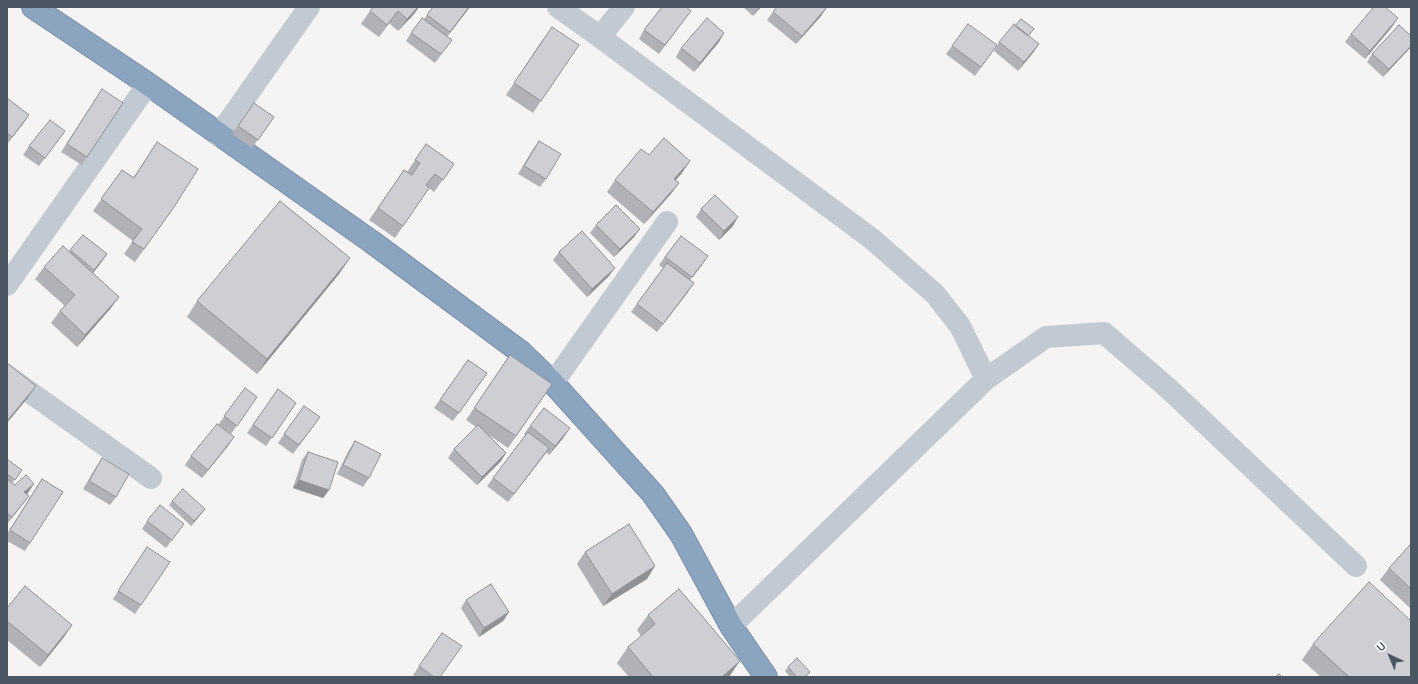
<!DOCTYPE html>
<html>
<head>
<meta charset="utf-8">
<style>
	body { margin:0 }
	#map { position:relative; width:1418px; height:684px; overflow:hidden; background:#f5f3f3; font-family:Overpass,sans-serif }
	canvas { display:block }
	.frame { position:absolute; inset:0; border:8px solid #4a5661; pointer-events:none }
	.north { position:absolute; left:1370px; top:636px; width:40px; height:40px; -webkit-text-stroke:3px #fff; paint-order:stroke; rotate:316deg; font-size:11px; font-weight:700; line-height:16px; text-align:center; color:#4a5661 }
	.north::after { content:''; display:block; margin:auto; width:14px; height:18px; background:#4a5661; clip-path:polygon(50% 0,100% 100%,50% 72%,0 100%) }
</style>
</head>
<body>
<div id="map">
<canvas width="1418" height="684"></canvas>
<div class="frame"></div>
<div class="north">U</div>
</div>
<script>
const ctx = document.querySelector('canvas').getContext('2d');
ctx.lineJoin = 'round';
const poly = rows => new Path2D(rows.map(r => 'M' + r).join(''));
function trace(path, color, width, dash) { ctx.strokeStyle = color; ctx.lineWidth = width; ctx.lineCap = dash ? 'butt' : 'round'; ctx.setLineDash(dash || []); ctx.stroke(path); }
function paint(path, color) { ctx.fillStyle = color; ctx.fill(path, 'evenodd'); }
const street = poly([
	[558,7,600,37,872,239,935,294,960,326,986,379],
	[600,37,624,7],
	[219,135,309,7],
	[7,285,148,84],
	[7,376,151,478],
	[553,383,667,222],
	[731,626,986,379,1046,337,1104,333,1169,389,1356,566]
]);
const highway = poly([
	[33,7,148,84,372,242,522,353,553,383,653,494,681,534,731,626,766,677]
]);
const wall = poly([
	[371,7,419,7,414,14,398,31,389,23,379,37,361,24,372,8],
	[433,7,470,7,447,36,452,40,435,63,406,41,411,33,424,19],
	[743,7,761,7,753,16],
	[827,7,821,16,796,44,767,20,773,12],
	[685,19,659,54,639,39,644,30],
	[1015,26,1031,33,1028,36,1039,44,1018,71,994,51,999,42],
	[1392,27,1365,59,1345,42,1351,34],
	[1411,36,1411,47,1383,77,1367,62,1372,54],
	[543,39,541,101,533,113,506,95],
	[719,42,694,72,676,57,681,48],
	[997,45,975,76,946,54,952,46],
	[102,89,87,157,82,165,61,152],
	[7,98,29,115,7,144],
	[254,103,274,117,252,148,232,134],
	[59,139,39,166,23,155,29,146],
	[539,141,546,179,540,187,518,174,533,149],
	[157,142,174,207,135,262,124,254,133,241,93,211,122,170,133,178],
	[426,144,454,164,434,192,429,188,395,238,369,220,404,170,407,172],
	[649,155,682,173,676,180,679,183,670,195,644,224,607,192,615,180],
	[701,209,733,226,719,240,696,217],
	[596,225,634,237,614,257,590,233],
	[83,235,107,254,93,273,119,297,110,309,77,347,51,323,60,311,65,306,35,279,44,267,69,252],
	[559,252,609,276,587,297,553,260],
	[665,257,702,265,690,280,688,292,657,332,631,312,663,268,659,265],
	[350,258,339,274,257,374,187,317,197,301],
	[510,355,552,384,508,448,489,435,506,453,501,461,477,485,448,458,454,449,476,427,466,420],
	[468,360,487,373,453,421,434,408],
	[245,388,257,397,231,434,218,425],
	[278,389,296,403,266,446,247,433],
	[304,406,320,417,293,454,278,443],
	[530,426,564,437,549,455,546,452,508,502,487,486,526,436,524,434],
	[234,437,202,478,185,465,191,456],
	[355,441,369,478,363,487,337,474,349,450],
	[308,452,329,490,323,498,293,488,302,460],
	[102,458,116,497,110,505,83,489,96,467],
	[7,461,22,470,12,483,28,493,27,494,29,496,7,524],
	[42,479,30,543,25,551,7,541,7,534],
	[172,501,202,513,191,526,169,505],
	[147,521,178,532,166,548,142,529],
	[1411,544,1411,609,1380,580,1389,568],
	[147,547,141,605,135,614,113,599],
	[585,552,647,579,603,606,577,564],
	[466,600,509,612,503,621,479,637,461,608],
	[7,608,64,637,40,667,7,640],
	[648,615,729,677,629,677,617,663,628,647,641,636,637,630],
	[442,633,440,677,416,677,413,675],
	[1313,644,1411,677,1321,677,1302,660],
	[788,667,807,676,806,677,790,677,785,671]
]);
const shadedWall = poly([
	[417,7,419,7,414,14,398,31,407,19],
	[469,7,470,7,444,41,450,32],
	[759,7,761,7,753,16],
	[827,7,821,16,796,44,802,36],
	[398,11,389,23,379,37,387,25],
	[1398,18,1392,27,1365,59,1370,51],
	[724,33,719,42,694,72,700,63],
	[1039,44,1033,53,1018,71,1024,62],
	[1411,46,1411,47,1383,77,1389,69],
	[29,115,23,124,7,144,12,137],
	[690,161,682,173,666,191,674,179],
	[679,183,670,195,644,224,653,212],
	[738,217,733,226,719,240,724,231],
	[640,229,634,237,614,257,620,249],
	[107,254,101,263,89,278,94,270],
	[708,256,702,265,686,285,692,277],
	[350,258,339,274,257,374,267,359],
	[615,268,609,276,587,297,592,289],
	[694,283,688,292,657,332,663,324],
	[119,297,110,309,77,347,85,335],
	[36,386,27,399,7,423,7,421],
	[570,428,564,437,549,455,555,446],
	[234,437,228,446,202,478,208,470],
	[549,448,543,457,508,502,514,494],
	[506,453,501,461,477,485,482,477],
	[299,480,329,490,323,498,293,488],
	[34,484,28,493,19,501,24,492],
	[29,496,23,504,7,524,12,517],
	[205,509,202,513,191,526,194,521],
	[655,566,647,579,603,606,612,594],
	[509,612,503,621,479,637,484,628],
	[72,625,64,637,40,667,48,655],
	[740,661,729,677,722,677]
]);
const building = poly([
	[373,7,418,7,407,19,398,11,387,25,370,11,373,7],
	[433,7,469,7,450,32,427,15,433,7],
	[662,7,686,7,691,11,665,45,644,30,662,7],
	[777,7,827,7,802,36,773,12,777,7],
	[1374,7,1385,7,1398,18,1370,51,1351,34,1374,7],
	[422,18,452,40,441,54,411,33,422,18],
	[707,18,724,33,700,63,681,48,707,18],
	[1021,19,1034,29,1028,36,1015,26,1021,19],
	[968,24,997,45,981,67,952,46,968,24],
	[1014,24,1039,44,1024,62,999,42,1014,24],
	[1399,25,1411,36,1411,46,1389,69,1372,54,1399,25],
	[552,27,579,45,541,101,514,83,552,27],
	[102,89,123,103,87,157,67,144,102,89],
	[7,98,29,115,12,137,7,133,7,98],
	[254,103,274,117,258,140,238,126,254,103],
	[50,120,65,131,45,158,29,146,50,120],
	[664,138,690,161,674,179,679,183,653,212,615,180,641,149,649,155,664,138],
	[539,141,561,154,546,179,524,166,539,141],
	[157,142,198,169,174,207,144,249,132,242,142,229,101,199,122,170,134,178,157,142],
	[426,144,454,164,443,180,435,174,426,185,429,188,403,226,378,208,404,170,412,175,420,163,415,160,426,144],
	[715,195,738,217,724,231,701,209,715,195],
	[280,201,350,258,267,359,197,301,280,201],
	[616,205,640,229,620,249,596,225,616,205],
	[582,231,615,268,592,289,559,252,582,231],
	[83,235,107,254,94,270,70,250,83,235],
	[681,236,708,256,692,277,665,257,681,236],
	[63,246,119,297,85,335,60,311,75,295,44,267,63,246],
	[667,263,694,283,663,324,637,304,667,263],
	[510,355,552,384,516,436,474,408,510,355],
	[468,360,487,373,459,413,440,400,468,360],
	[7,363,36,386,7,421,7,363],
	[245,388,257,397,237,426,224,416,245,388],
	[278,389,296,403,272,438,253,425,278,389],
	[304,406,320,417,299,445,284,434,304,406],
	[544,408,570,428,555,446,530,426,544,408],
	[217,424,234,437,208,470,191,456,217,424],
	[478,425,506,453,482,477,454,449,478,425],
	[528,432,549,448,514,494,493,478,528,432],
	[355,441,381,454,369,478,343,465,355,441],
	[308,452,338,462,329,490,299,480,308,452],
	[102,458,129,474,116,497,89,481,102,458],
	[8,460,22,470,15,480,7,474,7,461,8,460],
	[26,475,34,484,24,492,29,496,12,517,8,514,7,515,7,479,15,485,26,475],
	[42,479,63,492,30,543,10,530,42,479],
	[183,489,205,509,194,521,172,501,183,489],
	[160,505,184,524,172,540,147,521,160,505],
	[629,524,655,566,612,594,585,552,629,524],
	[1411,544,1411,589,1389,568,1411,544],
	[147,547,170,562,141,605,118,591,147,547],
	[1369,582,1411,621,1411,677,1349,677,1313,644,1369,582],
	[491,584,509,612,484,628,466,600,491,584],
	[25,586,72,625,48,655,7,621,7,608,25,586],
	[679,589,740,661,722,677,653,677,628,647,655,624,648,615,679,589],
	[442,633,462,646,440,677,434,677,419,666,442,633],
	[797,658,810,672,804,677,797,677,788,667,797,658],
	[1279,674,1282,677,1275,677,1279,674]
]);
trace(highway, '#7690ad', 24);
trace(street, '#c1cad2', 22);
trace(highway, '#8ba5c1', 22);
paint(wall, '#b0b2b7');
paint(shadedWall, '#909195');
paint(building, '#cdcfd5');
trace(building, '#909195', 1);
</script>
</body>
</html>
